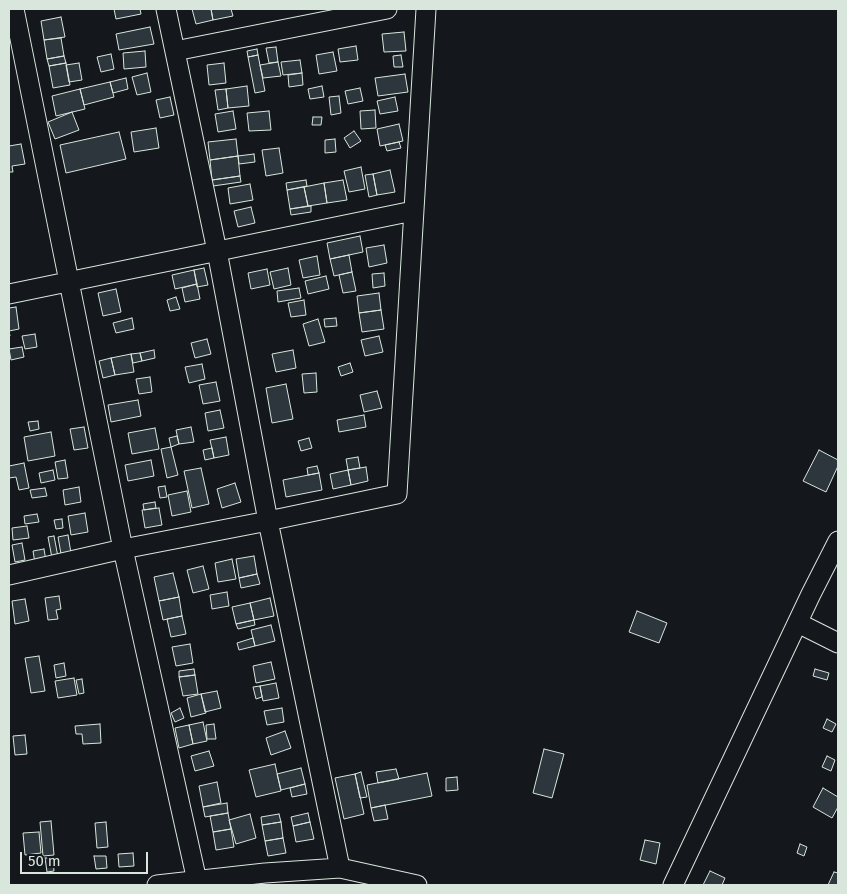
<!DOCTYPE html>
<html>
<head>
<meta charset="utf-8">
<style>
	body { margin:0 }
	#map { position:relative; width:847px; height:894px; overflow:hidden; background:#14181c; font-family:"Fira Sans",sans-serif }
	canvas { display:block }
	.frame { position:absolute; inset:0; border:10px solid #d8e6dc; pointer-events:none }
	.scale { position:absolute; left:20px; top:852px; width:128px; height:22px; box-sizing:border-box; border:2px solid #d8e6dc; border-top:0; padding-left:6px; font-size:15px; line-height:18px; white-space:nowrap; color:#d8e6dc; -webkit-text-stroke:4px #14181c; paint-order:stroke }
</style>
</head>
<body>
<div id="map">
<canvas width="847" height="894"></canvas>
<div class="frame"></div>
<div class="scale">50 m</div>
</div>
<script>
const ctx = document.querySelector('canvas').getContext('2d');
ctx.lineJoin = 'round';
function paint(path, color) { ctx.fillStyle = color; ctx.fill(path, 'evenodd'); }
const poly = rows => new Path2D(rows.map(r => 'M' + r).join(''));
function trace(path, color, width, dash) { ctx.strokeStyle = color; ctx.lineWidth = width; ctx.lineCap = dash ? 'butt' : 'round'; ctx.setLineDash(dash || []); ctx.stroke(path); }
const building = poly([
	[114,9,140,9,141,14,116,19,114,9],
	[192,9,211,9,213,20,196,24,192,9],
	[211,9,231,9,233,16,213,20,211,9],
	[61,17,65,37,44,40,41,21,61,17],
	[150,27,154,44,119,50,116,34,150,27],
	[404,32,406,51,384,52,382,34,404,32],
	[61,38,64,56,47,59,44,40,61,38],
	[356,46,358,60,340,62,338,49,356,46],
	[276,47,278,62,269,63,266,48,276,47],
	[257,49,258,55,248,57,247,51,257,49],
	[145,51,146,67,124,69,123,53,145,51],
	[333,52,337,71,319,74,316,55,333,52],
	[111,54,114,69,101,72,97,57,111,54],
	[258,55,265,91,255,93,248,57,258,55],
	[401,55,403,67,394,67,393,56,401,55],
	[64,56,66,63,49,66,47,59,64,56],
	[300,60,302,73,283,75,281,62,300,60],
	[278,62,281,76,263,78,260,65,278,62],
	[66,63,70,85,53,88,49,66,66,63],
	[79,63,82,80,69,82,66,65,79,63],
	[224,63,226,83,209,85,207,65,224,63],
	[147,73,151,92,137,95,132,77,147,73],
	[302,73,303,85,289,87,288,75,302,73],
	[405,74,408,92,378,96,375,78,405,74],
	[126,78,128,89,113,93,110,82,126,78],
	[110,82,114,97,84,105,80,89,110,82],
	[247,86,249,106,228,108,226,89,247,86],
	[322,86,324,97,310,99,308,89,322,86],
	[360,88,363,101,348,104,345,91,360,88],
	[80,89,85,109,56,116,52,96,80,89],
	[226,89,228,108,218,110,215,90,226,89],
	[339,96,341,113,331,115,329,97,339,96],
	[170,97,174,115,160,118,156,100,170,97],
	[395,97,398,111,380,114,377,101,395,97],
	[375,110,376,128,361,129,360,111,375,110],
	[233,111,236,129,218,132,215,114,233,111],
	[269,111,271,130,249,131,247,113,269,111],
	[72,112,79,130,55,139,48,122,72,112],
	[313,117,322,117,321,125,312,125,313,117],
	[399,124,403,141,380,146,377,129,399,124],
	[156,128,159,148,134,152,131,132,156,128],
	[354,131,361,141,350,148,344,138,354,131],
	[119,132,126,159,66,173,60,145,119,132],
	[236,139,238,156,210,160,208,142,236,139],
	[335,139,336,152,325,153,325,140,335,139],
	[399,142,401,148,387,151,385,145,399,142],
	[21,144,25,164,12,166,13,172,9,172,9,146,21,144],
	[279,148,283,173,266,176,262,150,279,148],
	[254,154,255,162,239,164,238,156,254,154],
	[238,156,240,176,212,180,210,160,238,156],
	[361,167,365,189,349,192,344,171,361,167],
	[390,170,395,192,377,195,373,174,390,170],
	[373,174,377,195,369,197,365,175,373,174],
	[240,176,241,182,213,186,212,180,240,176],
	[306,180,307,186,287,190,286,183,306,180],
	[343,180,347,200,327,203,324,183,343,180],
	[324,183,327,203,308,206,304,187,324,183],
	[250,184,253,200,230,204,228,188,250,184],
	[304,187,308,206,290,209,287,190,304,187],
	[311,206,311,212,291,215,290,209,311,206],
	[251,207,255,223,238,227,234,211,251,207],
	[360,236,363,252,330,259,327,243,360,236],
	[384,245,387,263,369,267,366,248,384,245],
	[349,255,352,272,334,276,330,259,349,255],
	[317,256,320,275,303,278,299,260,317,256],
	[204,268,208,285,197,287,194,270,204,268],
	[288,268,291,285,274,289,270,272,288,268],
	[267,269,270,285,251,289,248,273,267,269],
	[194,270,197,284,175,289,172,275,194,270],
	[352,272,356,291,343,293,339,275,352,272],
	[384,273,385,286,373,288,372,274,384,273],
	[326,276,329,289,308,294,305,281,326,276],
	[197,284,200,299,185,302,182,288,197,284],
	[299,288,301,298,278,302,277,291,299,288],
	[116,289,121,312,103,316,98,293,116,289],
	[379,293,381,310,359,313,357,296,379,293],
	[176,297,180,309,170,311,167,300,176,297],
	[304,300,306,315,291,317,288,303,304,300],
	[16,307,19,329,9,331,10,336,9,336,9,308,16,307],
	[381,310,384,329,362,332,359,313,381,310],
	[132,318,134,329,116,333,113,323,132,318],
	[336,318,337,326,325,327,324,319,336,318],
	[318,319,325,342,309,346,303,324,318,319],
	[35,334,37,347,25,349,22,336,35,334],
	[379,336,383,352,365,356,361,340,379,336],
	[207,339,211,354,195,358,191,343,207,339],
	[22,347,24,357,11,360,9,349,22,347],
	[154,350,155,358,142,361,140,353,154,350],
	[293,350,296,368,276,372,272,354,293,350],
	[140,353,142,361,133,363,131,354,140,353],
	[131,354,134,372,115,375,111,358,131,354],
	[111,358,115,375,103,378,99,361,111,358],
	[350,363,353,372,341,376,338,367,350,363],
	[202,364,205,379,189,383,185,367,202,364],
	[316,373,317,392,304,393,302,374,316,373],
	[150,377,152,392,139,394,136,379,150,377],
	[216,382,220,401,203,404,199,385,216,382],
	[286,384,293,419,272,423,266,388,286,384],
	[377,391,382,408,364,412,360,395,377,391],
	[138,400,141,416,111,422,108,405,138,400],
	[220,410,224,428,208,431,205,413,220,410],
	[364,415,366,427,339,432,337,420,364,415],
	[38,421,39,429,30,431,28,422,38,421],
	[84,427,88,448,74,450,70,429,84,427],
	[191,427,194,442,179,444,176,430,191,427],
	[155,428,159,449,132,454,128,433,155,428],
	[51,432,55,456,28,461,24,437,51,432],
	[177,436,179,444,171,447,169,438,177,436],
	[226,437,229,455,214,458,210,440,226,437],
	[309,438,312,448,301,451,298,441,309,438],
	[171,447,178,475,167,478,161,449,171,447],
	[212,448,214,458,205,460,203,450,212,448],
	[819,450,838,460,838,466,826,492,803,481,819,450],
	[358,457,360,468,348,470,346,459,358,457],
	[65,460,68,478,58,479,55,462,65,460],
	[151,460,154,476,128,481,125,465,151,460],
	[24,463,29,488,19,490,16,477,9,478,9,466,24,463],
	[317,466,319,473,308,475,307,468,317,466],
	[366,467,368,481,351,485,348,470,366,467],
	[201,468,209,504,192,508,184,471,201,468],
	[53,470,55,480,41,483,39,473,53,470],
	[348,470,351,485,333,489,330,474,348,470],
	[319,473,322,490,286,497,283,480,319,473],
	[235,483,241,502,222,508,217,489,235,483],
	[165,486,167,497,160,498,158,487,165,486],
	[79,487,81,502,65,505,63,490,79,487],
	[45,488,47,496,32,498,30,490,45,488],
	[187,491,191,512,172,516,168,495,187,491],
	[155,502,156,508,144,510,143,504,155,502],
	[159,508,162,525,145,528,142,510,159,508],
	[85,513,88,532,71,535,68,516,85,513],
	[37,514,39,522,25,524,24,516,37,514],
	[62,519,63,528,56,529,54,520,62,519],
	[27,526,29,538,13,540,12,528,27,526],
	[68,535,71,553,61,554,58,537,68,535],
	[54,536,58,557,52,558,48,537,54,536],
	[22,543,25,560,15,562,12,545,22,543],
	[44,549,46,561,35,563,33,551,44,549],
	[254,556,257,574,239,578,236,559,254,556],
	[232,559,236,579,218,582,215,563,232,559],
	[203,566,209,589,193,593,187,570,203,566],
	[173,573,179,597,159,601,154,577,173,573],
	[257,574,260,584,241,588,239,578,257,574],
	[227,592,229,606,212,609,210,595,227,592],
	[59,596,61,609,56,610,58,619,48,620,45,598,59,596],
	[179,597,182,616,163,620,159,601,179,597],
	[270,598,274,616,254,620,250,603,270,598],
	[25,599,29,621,15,624,12,601,25,599],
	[250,603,254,620,236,624,232,607,250,603],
	[637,611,667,623,659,643,629,632,637,611],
	[182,616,186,634,171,637,167,619,182,616],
	[254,620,255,625,238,629,236,624,254,620],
	[271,625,275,641,255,646,251,630,271,625],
	[253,638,255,646,239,650,237,643,253,638],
	[190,644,193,663,176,666,172,647,190,644],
	[39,656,45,691,31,693,25,658,39,656],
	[271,662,275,679,256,683,253,666,271,662],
	[64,663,66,676,56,678,54,665,64,663],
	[194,669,195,675,179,677,179,671,194,669],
	[815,669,829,673,827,680,813,676,815,669],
	[195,675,198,694,183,696,179,677,195,675],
	[74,678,77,695,58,698,55,681,74,678],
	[82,679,84,693,79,694,76,680,82,679],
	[276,683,279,698,263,701,260,686,276,683],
	[260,686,262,697,256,699,253,687,260,686],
	[217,691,221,708,205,712,201,694,217,691],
	[201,694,206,713,191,717,187,698,201,694],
	[180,708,184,718,175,722,171,713,180,708],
	[282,708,284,722,267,725,264,711,282,708],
	[827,719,836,724,832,732,823,728,827,719],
	[203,722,207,741,193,744,189,725,203,722],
	[100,724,101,743,83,744,82,734,76,734,75,726,100,724],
	[214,724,216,739,207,739,206,725,214,724],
	[189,725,193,744,179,748,175,728,189,725],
	[285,731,291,748,271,755,266,738,285,731],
	[25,735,27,754,15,755,13,736,25,735],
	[544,749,564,754,552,798,533,793,544,749],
	[209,751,214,766,195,771,191,756,209,751],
	[827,756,835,760,831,771,822,767,827,756],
	[275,764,281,791,256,797,249,770,275,764],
	[301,768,305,784,281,790,277,774,301,768],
	[396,769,399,779,378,783,376,772,396,769],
	[361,772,367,797,360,798,355,774,361,772],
	[427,773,432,796,371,808,367,785,427,773],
	[355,774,364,814,344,819,335,778,355,774],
	[457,777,458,790,446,791,446,778,457,777],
	[217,782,221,803,203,807,199,786,217,782],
	[305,784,307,794,292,797,290,788,305,784],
	[823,788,838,797,838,807,832,818,813,807,823,788],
	[227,803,228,813,205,817,203,807,227,803],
	[385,805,388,819,374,821,371,808,385,805],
	[228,813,231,829,213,832,210,816,228,813],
	[308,813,310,822,293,826,291,817,308,813],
	[250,814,256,838,236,844,229,820,250,814],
	[279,814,281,822,262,825,261,817,279,814],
	[51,821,54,855,43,856,40,822,51,821],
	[106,822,108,847,97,848,95,823,106,822],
	[281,822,283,838,265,841,262,825,281,822],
	[310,822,314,839,296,842,293,826,310,822],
	[231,829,234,847,216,850,213,832,231,829],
	[39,832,41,853,25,855,23,833,39,832],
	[283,838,286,853,268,856,265,841,283,838],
	[645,840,660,843,656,864,640,860,645,840],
	[800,844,807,847,804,856,797,853,800,844],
	[133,853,134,866,119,867,118,854,133,853],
	[94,856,106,856,107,868,96,869,94,856],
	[45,858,53,858,54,871,47,872,45,858],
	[710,871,725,878,722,885,703,885,710,871],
	[834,872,838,873,838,885,828,885,834,872]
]);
const minor = poly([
	[14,9,123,549,197,881],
	[166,9,217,251,268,521,340,868],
	[175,51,387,9],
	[9,294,413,211],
	[9,575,123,549,268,521,397,494,426,9],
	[798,623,838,643],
	[157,885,265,873,340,868,417,885],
	[673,885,811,594,838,541]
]);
paint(building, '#2c363c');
trace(building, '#d8e6dc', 1);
trace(minor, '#d8e6dc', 21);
trace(minor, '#14181c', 19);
</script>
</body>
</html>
